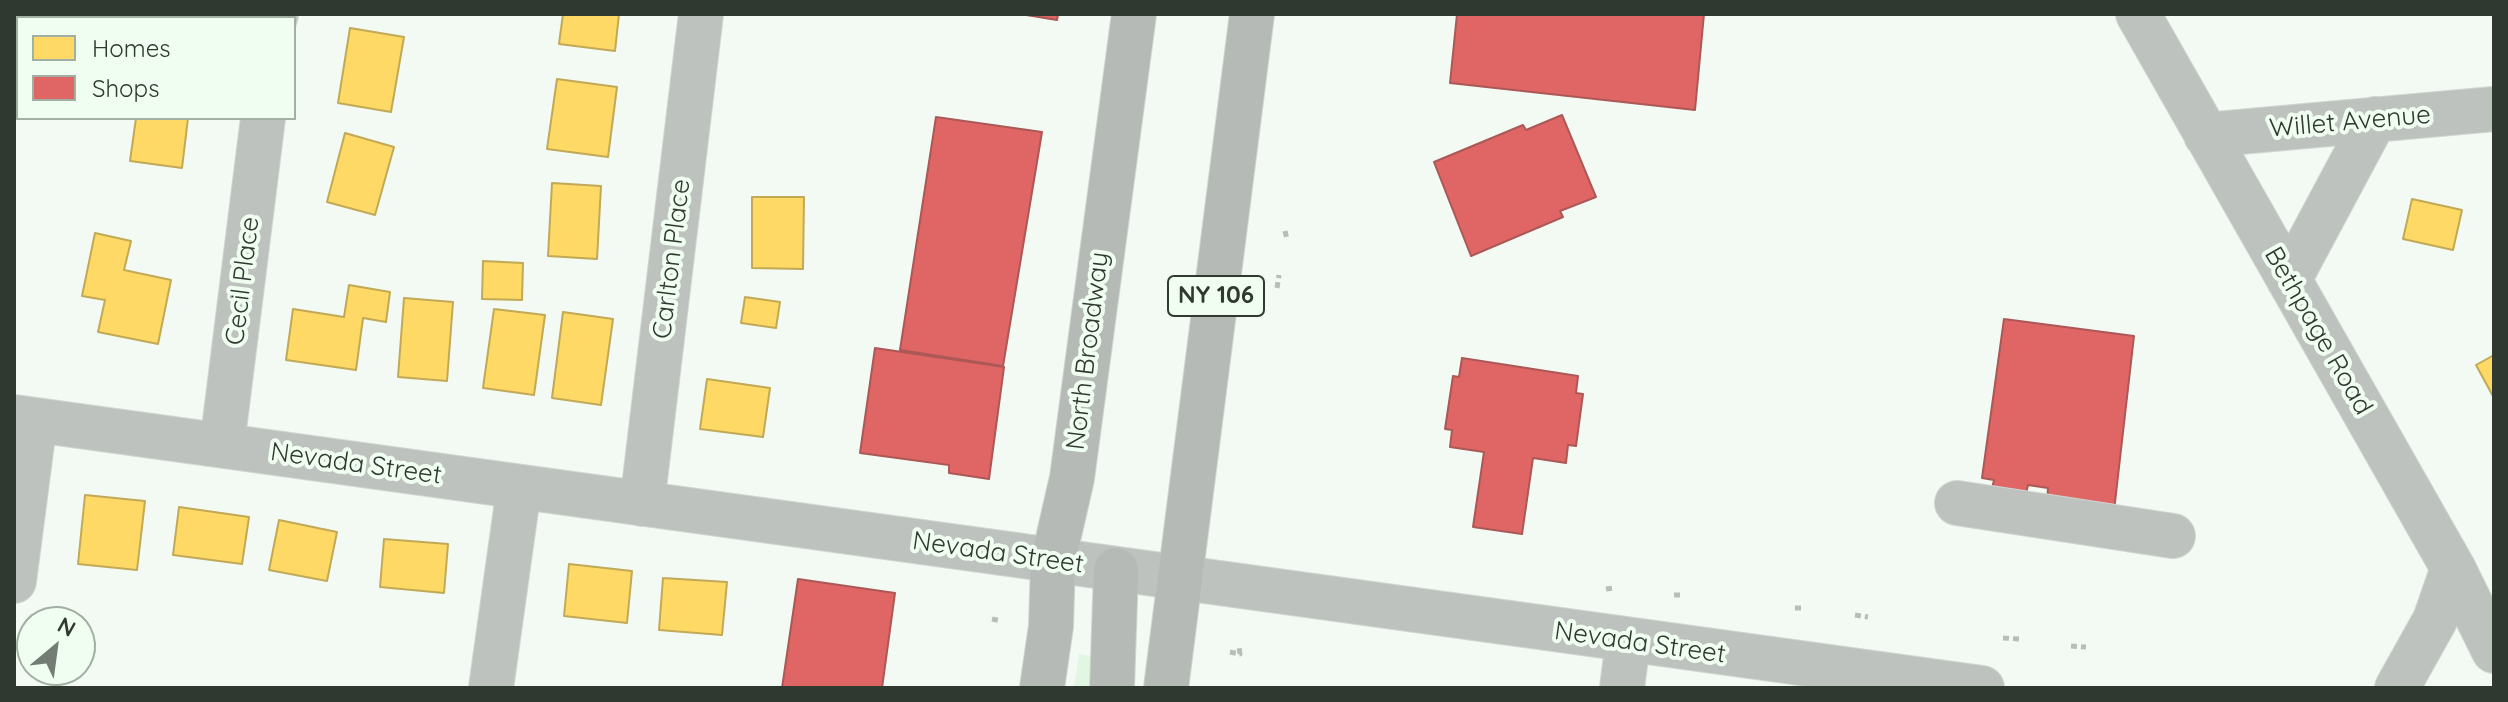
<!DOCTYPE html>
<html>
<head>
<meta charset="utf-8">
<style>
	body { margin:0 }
	#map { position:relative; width:2508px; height:702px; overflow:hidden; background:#f2faf3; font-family:Quicksand,sans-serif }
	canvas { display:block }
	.frame { position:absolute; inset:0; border:16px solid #2f3930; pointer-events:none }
	.legend { position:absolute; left:16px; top:16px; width:280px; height:104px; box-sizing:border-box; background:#effef0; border:2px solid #a2afa3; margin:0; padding:10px 14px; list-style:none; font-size:24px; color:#2f3930 }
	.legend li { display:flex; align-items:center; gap:16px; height:40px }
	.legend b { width:40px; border:2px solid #a2afa3 }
	.north { position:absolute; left:16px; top:606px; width:80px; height:80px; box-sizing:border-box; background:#effef0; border:2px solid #a2afa3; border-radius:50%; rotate:29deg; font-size:22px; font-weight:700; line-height:32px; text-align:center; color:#2f3930 }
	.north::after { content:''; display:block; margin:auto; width:28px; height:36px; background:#737d74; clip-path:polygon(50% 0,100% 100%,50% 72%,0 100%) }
</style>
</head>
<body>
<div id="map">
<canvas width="2508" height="702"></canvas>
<div class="frame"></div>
<ul class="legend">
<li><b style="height:22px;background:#ffd966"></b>Homes</li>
<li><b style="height:22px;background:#e06666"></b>Shops</li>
</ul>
<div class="north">N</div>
</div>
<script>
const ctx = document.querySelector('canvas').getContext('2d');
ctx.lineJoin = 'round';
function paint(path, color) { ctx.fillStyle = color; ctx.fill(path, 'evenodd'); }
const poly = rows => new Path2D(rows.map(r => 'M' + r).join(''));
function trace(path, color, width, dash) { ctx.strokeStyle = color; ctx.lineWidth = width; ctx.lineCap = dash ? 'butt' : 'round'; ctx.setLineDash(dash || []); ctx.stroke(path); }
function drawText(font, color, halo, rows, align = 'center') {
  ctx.font = font + ' Quicksand,sans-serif'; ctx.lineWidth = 8; ctx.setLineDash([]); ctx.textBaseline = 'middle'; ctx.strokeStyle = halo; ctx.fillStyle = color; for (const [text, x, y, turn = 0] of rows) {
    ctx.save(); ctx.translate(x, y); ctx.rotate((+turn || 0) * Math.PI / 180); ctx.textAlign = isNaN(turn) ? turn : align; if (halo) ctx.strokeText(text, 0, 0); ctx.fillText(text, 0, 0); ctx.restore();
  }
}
const green = poly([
	[1079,654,1097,657,1096,688,1074,688]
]);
const homes = poly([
	[150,14,202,14,201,18,149,18,150,14],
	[563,14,619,14,615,51,559,44,563,14],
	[350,28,404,37,391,112,338,103,350,28],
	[557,79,617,87,608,157,547,149,557,79],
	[136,118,188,118,182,168,130,161,136,118],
	[345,133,394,147,375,215,327,202,345,133],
	[552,183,601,186,597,259,548,256,552,183],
	[752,197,804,197,803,269,752,268,752,197],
	[2412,199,2462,210,2453,250,2403,239,2412,199],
	[95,233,131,241,124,270,171,280,158,344,98,332,105,300,82,296,95,233],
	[483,261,523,263,522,300,482,299,483,261],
	[349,285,390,292,386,322,363,318,356,370,286,360,293,309,344,317,349,285],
	[745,297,780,302,776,328,741,323,745,297],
	[404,298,453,302,447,381,398,377,404,298],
	[494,309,545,315,534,395,483,388,494,309],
	[563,312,613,319,601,405,552,398,563,312],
	[2494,355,2494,398,2476,365,2494,355],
	[707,379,770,388,763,437,700,429,707,379],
	[85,495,145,501,137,570,78,564,85,495],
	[179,507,249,517,242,564,173,555,179,507],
	[279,520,337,532,327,581,269,570,279,520],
	[384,539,448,544,444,593,380,587,384,539],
	[569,564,632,571,627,623,564,616,569,564],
	[663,578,727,582,722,635,659,630,663,578]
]);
const shops = poly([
	[1020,14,1058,14,1057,20,1020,14],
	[1457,14,1704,14,1695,110,1450,83,1457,14],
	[1562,115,1596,197,1560,211,1563,217,1471,256,1434,162,1523,125,1526,130,1562,115],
	[936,117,1042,132,1003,366,900,350,936,117],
	[2004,319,2134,336,2114,511,2047,501,2048,488,2028,485,2025,498,1991,493,1994,480,1982,478,2004,319],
	[875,348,1004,367,989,479,949,473,949,465,860,453,875,348],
	[1462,358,1578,376,1576,393,1583,394,1576,446,1568,445,1566,463,1533,458,1522,534,1473,527,1484,452,1450,447,1452,430,1445,429,1453,376,1459,377,1462,358],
	[798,579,895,593,882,688,782,688,798,579]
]);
const path = poly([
	[1285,231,1287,239],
	[1277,288,1279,275],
	[1606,589,1614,588],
	[1674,595,1684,595],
	[1795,608,1802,608],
	[1855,615,1868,617],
	[992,619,1001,621],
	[2003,638,2019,639],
	[2071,646,2086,647],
	[1230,652,1240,654,1239,647]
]);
const minor = poly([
	[2138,14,2453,568,2494,651],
	[275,18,276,14],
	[2206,135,2494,109],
	[2289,280,2375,119],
	[14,417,1982,688],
	[222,445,263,118],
	[1957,503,2173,536],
	[642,504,701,14],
	[14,581,35,420],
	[491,688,519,488],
	[1622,688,1628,641],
	[2397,688,2435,620,2453,568]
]);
const major = poly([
	[1042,688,1051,626,1053,561,1072,478,1134,14],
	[1112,688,1116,570],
	[1166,688,1252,14]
]);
const shields = [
	[1216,296,96]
];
const shieldNames = [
	["NY 106",1216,296]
];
const streetNames = [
	["Willet Avenue",2350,122,-5],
	["Carlton Place",672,259,-83],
	["Cecil Place",243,281,-83],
	["Bethpage Road",2318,331,60],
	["North Broadway",1088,351,-83],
	["Nevada Street",356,464,8],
	["Nevada Street",998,553,8],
	["Nevada Street",1640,643,8]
];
paint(green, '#e1f7e4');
paint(homes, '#ffd966');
trace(homes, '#c1a956', 2);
paint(shops, '#e06666');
trace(shops, '#ab5856', 2);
trace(minor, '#d0d6d1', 46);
trace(major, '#d0d6d1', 46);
trace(path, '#b9bdb9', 5, [6, 4]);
trace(minor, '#bec2be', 44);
trace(major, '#b6bab6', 44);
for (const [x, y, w] of shields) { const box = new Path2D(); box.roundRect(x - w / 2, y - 20, w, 40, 6); ctx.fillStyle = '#effef0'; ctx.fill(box); trace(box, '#2f3930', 2); }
drawText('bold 24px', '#2f3930', null, shieldNames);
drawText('26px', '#2f3930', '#effef0', streetNames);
</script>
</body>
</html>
